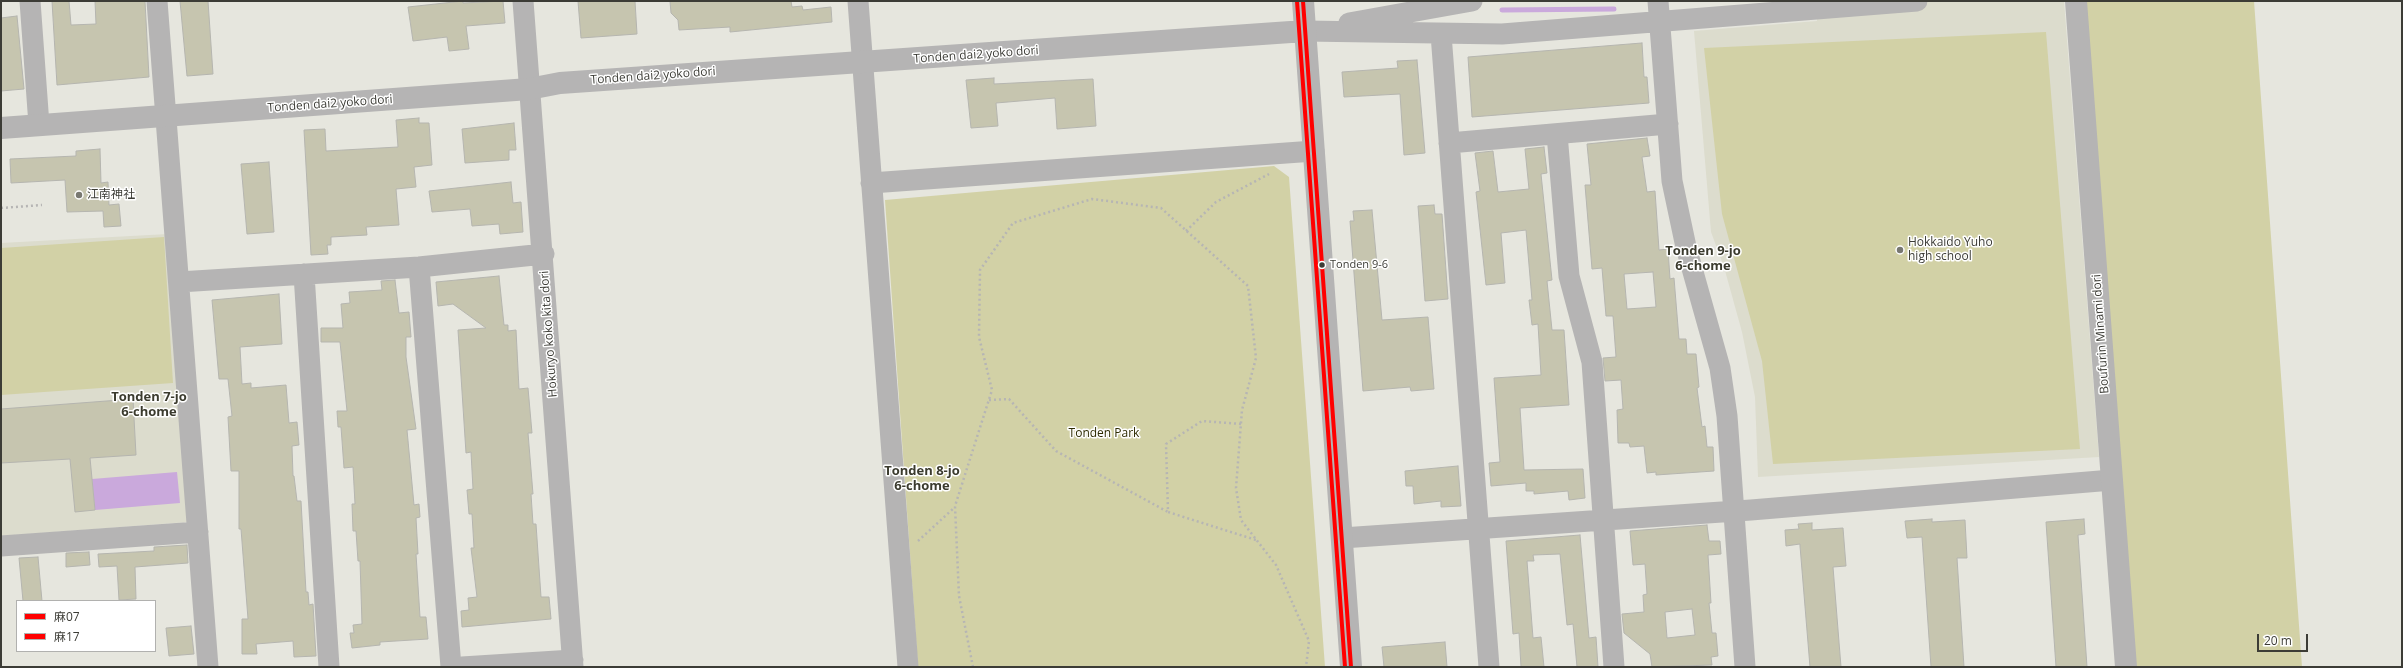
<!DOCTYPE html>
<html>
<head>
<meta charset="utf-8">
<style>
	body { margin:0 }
	#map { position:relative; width:2403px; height:668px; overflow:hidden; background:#e6e6de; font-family:"Open Sans","Noto Sans JP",sans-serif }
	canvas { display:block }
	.frame { position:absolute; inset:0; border:2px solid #3c3c36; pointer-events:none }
	.legend { position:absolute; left:16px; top:600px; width:140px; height:52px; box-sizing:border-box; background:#fff; border:1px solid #b1b1af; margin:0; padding:5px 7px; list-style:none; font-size:12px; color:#3c3c36 }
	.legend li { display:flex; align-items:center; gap:8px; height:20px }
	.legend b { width:20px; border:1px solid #b1b1af }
	.scale { position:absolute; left:2257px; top:634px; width:51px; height:18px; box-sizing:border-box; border:2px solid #3c3c36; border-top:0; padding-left:5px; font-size:12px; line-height:14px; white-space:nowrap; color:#3c3c36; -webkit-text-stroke:3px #fff; paint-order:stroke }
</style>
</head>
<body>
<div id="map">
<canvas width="2403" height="668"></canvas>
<div class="frame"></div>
<ul class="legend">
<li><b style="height:5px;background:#f00"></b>麻07</li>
<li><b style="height:5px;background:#f00"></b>麻17</li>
</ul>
<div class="scale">20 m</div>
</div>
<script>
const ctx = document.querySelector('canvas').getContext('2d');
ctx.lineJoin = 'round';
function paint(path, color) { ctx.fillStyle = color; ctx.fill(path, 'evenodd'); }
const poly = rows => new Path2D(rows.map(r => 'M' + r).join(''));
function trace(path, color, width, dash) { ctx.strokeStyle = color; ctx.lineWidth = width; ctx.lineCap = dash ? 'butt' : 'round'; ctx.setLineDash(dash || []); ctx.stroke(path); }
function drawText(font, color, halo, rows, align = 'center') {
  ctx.font = font + ' "Open Sans","Noto Sans JP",sans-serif'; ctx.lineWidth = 3; ctx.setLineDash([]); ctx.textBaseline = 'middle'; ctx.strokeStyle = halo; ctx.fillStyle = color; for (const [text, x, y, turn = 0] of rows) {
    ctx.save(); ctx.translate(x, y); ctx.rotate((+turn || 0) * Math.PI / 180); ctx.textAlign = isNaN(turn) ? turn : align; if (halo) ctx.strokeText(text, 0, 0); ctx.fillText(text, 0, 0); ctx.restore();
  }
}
const built = poly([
	[1815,1,2064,1,2099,457,1758,477,1755,397,1742,332,1724,267,1711,232,1694,31,1817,21],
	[168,234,188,522,1,536,1,243]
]);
const green = poly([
	[2082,1,2254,1,2302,667,2134,667],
	[2046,32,2080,449,1773,464,1762,361,1722,214,1704,48],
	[1274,166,1289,177,1325,667,918,667,885,200],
	[164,237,173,383,1,395,1,248]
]);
const water = poly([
	[177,472,180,503,95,510,92,479]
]);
const stream = poly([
	[1502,10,1614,9]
]);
const building = poly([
	[52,1,69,1,71,25,96,24,95,1,145,1,149,77,57,85,52,1],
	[180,1,208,1,213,74,187,76,180,1],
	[463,1,463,3,503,1,505,23,466,26,469,49,449,51,447,37,413,41,408,7,463,1],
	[578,1,635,1,637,34,581,38,578,1],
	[670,1,791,1,792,7,802,6,803,10,831,7,832,22,730,32,730,27,679,30,678,20,671,13,670,1],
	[17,16,24,89,1,91,1,18,17,16],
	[1642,43,1644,77,1647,77,1649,103,1472,117,1468,57,1642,43],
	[1417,60,1425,153,1404,155,1400,94,1344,97,1342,72,1398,68,1397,61,1417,60],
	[994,78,994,84,1093,79,1096,126,1057,129,1055,98,996,103,998,126,971,128,966,80,994,78],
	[419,118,419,123,429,123,432,165,414,167,416,187,396,189,399,225,366,227,367,235,331,237,331,245,327,245,328,254,311,255,304,130,325,129,326,151,398,147,396,120,419,118],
	[514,123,516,150,509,150,509,160,465,163,462,129,514,123],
	[1647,138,1650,156,1642,157,1647,192,1655,191,1659,250,1668,249,1670,279,1674,278,1679,339,1686,339,1687,354,1696,354,1699,387,1697,388,1702,427,1705,426,1707,447,1713,447,1714,471,1656,475,1656,472,1647,473,1644,446,1630,447,1629,443,1618,443,1617,410,1623,409,1621,380,1605,381,1603,358,1616,357,1613,316,1606,316,1602,268,1592,269,1585,185,1591,185,1587,144,1647,138],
	[1653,272,1656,307,1627,309,1624,274,1653,272],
	[1544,147,1547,173,1541,174,1552,280,1547,281,1552,330,1564,330,1569,405,1520,408,1524,470,1583,469,1585,498,1569,500,1568,491,1534,494,1534,491,1526,491,1526,483,1491,486,1489,463,1500,462,1494,378,1541,375,1538,324,1532,325,1529,300,1532,300,1526,230,1501,233,1505,283,1486,285,1476,192,1480,191,1475,153,1493,151,1498,192,1529,189,1525,149,1544,147],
	[100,149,101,183,108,182,109,205,119,204,121,226,104,227,103,211,67,212,65,180,11,183,10,159,76,156,76,151,100,149],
	[269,162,274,232,247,234,241,164,269,162],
	[511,182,513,203,521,202,523,232,500,234,499,224,472,226,470,209,432,212,429,191,511,182],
	[1434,205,1435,214,1442,214,1448,299,1425,301,1418,206,1434,205],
	[1372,210,1382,320,1428,317,1434,389,1411,391,1410,387,1363,391,1350,221,1354,221,1353,211,1372,210],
	[499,276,504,325,508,325,508,331,516,330,519,389,528,388,532,433,528,433,533,494,531,494,533,524,536,524,541,597,549,597,551,619,462,627,461,611,469,610,468,598,477,597,471,548,474,548,472,514,469,514,467,490,473,489,471,452,466,453,458,330,486,328,453,304,438,306,436,282,499,276],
	[395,280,399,313,409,312,411,337,406,337,406,357,416,429,407,430,414,505,419,504,420,517,416,518,418,554,416,554,420,617,426,617,428,639,380,642,380,645,352,648,350,633,354,633,353,625,362,624,360,561,358,561,356,531,353,531,352,504,355,504,353,467,344,468,341,427,338,427,337,411,347,411,340,342,321,342,321,328,343,328,341,304,350,303,349,292,382,290,381,281,395,280],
	[279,294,282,344,240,347,242,384,251,383,251,388,286,385,289,423,297,422,299,445,292,446,293,476,294,476,297,501,301,501,306,592,308,592,309,605,313,604,316,656,294,657,293,641,256,644,257,654,242,654,242,619,248,619,241,529,239,529,239,471,231,471,228,417,232,416,228,379,219,379,212,300,279,294],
	[133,399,136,455,90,458,95,510,75,512,70,459,1,463,1,409,133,399],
	[1458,466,1461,506,1441,507,1441,501,1414,504,1413,486,1406,486,1405,471,1458,466],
	[1932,519,1932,522,1965,520,1967,558,1957,558,1964,667,1931,667,1922,537,1907,538,1905,521,1932,519],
	[2084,519,2085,534,2078,535,2087,667,2056,667,2046,522,2084,519],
	[1812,523,1812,530,1843,528,1846,566,1833,567,1841,667,1810,667,1800,546,1800,544,1786,546,1785,530,1799,529,1798,524,1812,523],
	[1707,525,1709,541,1720,541,1721,554,1708,555,1711,603,1709,603,1712,633,1716,633,1718,656,1711,657,1712,665,1652,667,1650,654,1624,633,1622,614,1644,612,1643,595,1647,594,1645,564,1633,565,1630,531,1707,525],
	[1692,609,1695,635,1667,638,1665,612,1692,609],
	[1580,535,1589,638,1596,637,1598,667,1577,667,1573,624,1567,625,1560,554,1533,555,1534,561,1527,561,1533,638,1541,637,1544,667,1521,667,1519,633,1513,634,1506,541,1580,535],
	[187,545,188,563,135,567,136,599,119,600,117,566,99,567,98,554,154,551,154,547,187,545],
	[89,552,90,565,66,567,66,553,89,552],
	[38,557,42,601,23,601,19,558,38,557],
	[191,626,194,654,169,656,166,628,191,626],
	[1445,642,1447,667,1384,667,1382,647,1445,642]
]);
const path = poly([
	[1,208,42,205],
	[1186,231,1216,202,1269,174],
	[989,400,1009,399,1056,451,1168,512],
	[1241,424,1202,421,1166,444,1168,512,1256,540],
	[918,541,955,507],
	[973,667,959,596,955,506,992,390,979,337,980,270,1013,223,1092,199,1161,208,1248,286,1256,358,1242,410,1236,488,1241,520,1276,565,1309,641,1306,667]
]);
const minor = poly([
	[30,1,39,125],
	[157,1,208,667],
	[523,1,573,667],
	[858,1,908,667],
	[1658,1,1672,181,1686,247,1720,368,1727,416,1745,667],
	[1349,23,1472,1],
	[1305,31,1502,34,1917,1],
	[1441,34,1489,667],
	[1557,134,1569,276,1592,362,1614,667],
	[1449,143,1668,124],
	[871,183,1314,151],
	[419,267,451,667],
	[304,274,329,667],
	[179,282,419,267,544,254],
	[1342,538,1751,510,2112,480],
	[1,546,198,532],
	[462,667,573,660]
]);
const tertiary = poly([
	[1303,1,1351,667],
	[2076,1,2126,667],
	[1,128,529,89,560,83,1305,31]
]);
const bus1 = poly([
	[1303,1,1351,667]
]);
const bus2 = poly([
	[1297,1,1345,667]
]);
const markers = [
	[79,195,4,"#787871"],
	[1900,250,4,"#787871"],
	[1322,265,3.5,"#3c3c36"]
];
const busNames = [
	["Tonden 9-6",1330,265]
];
const streetNames = [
	["Tonden dai2 yoko dori",976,55,-4],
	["Tonden dai2 yoko dori",653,76,-4],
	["Tonden dai2 yoko dori",330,104,-4],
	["Hokuryo koko kita dori",549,334,-94],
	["Boufurin Minami dori",2101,334,-94]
];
const poiNames = [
	["江南神社",87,195],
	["Hokkaido Yuho",1908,243],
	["high school",1908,257]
];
const parkNames = [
	["Tonden Park",1104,434]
];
const neighbourhoodNames = [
	["Tonden 9-jo",1703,251],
	["6-chome",1703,266],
	["Tonden 7-jo",149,397],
	["6-chome",149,412],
	["Tonden 8-jo",922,471],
	["6-chome",922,486]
];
paint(built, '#dcdccd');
paint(green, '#d2d1a6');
paint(water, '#caa9dc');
trace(stream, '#caa9dc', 5);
paint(building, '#c6c5af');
trace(building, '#b5b5af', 1);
trace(path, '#b6b5b4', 2.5, [2, 3]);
trace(minor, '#b5b4b4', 21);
trace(tertiary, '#b5b4b4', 22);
trace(bus1, '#f00', 4);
trace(bus2, '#f00', 4);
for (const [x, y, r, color] of markers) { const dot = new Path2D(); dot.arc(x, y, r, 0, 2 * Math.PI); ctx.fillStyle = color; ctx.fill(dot); trace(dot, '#fff', 1.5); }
drawText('11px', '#3c3c36', '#fff', busNames, 'left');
drawText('12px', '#3c3c36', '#fff', streetNames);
drawText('12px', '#3c3c36', '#fff', poiNames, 'left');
drawText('12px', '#2e2c02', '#fff', parkNames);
drawText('bold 13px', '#3b3b2e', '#fff', neighbourhoodNames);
</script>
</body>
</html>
